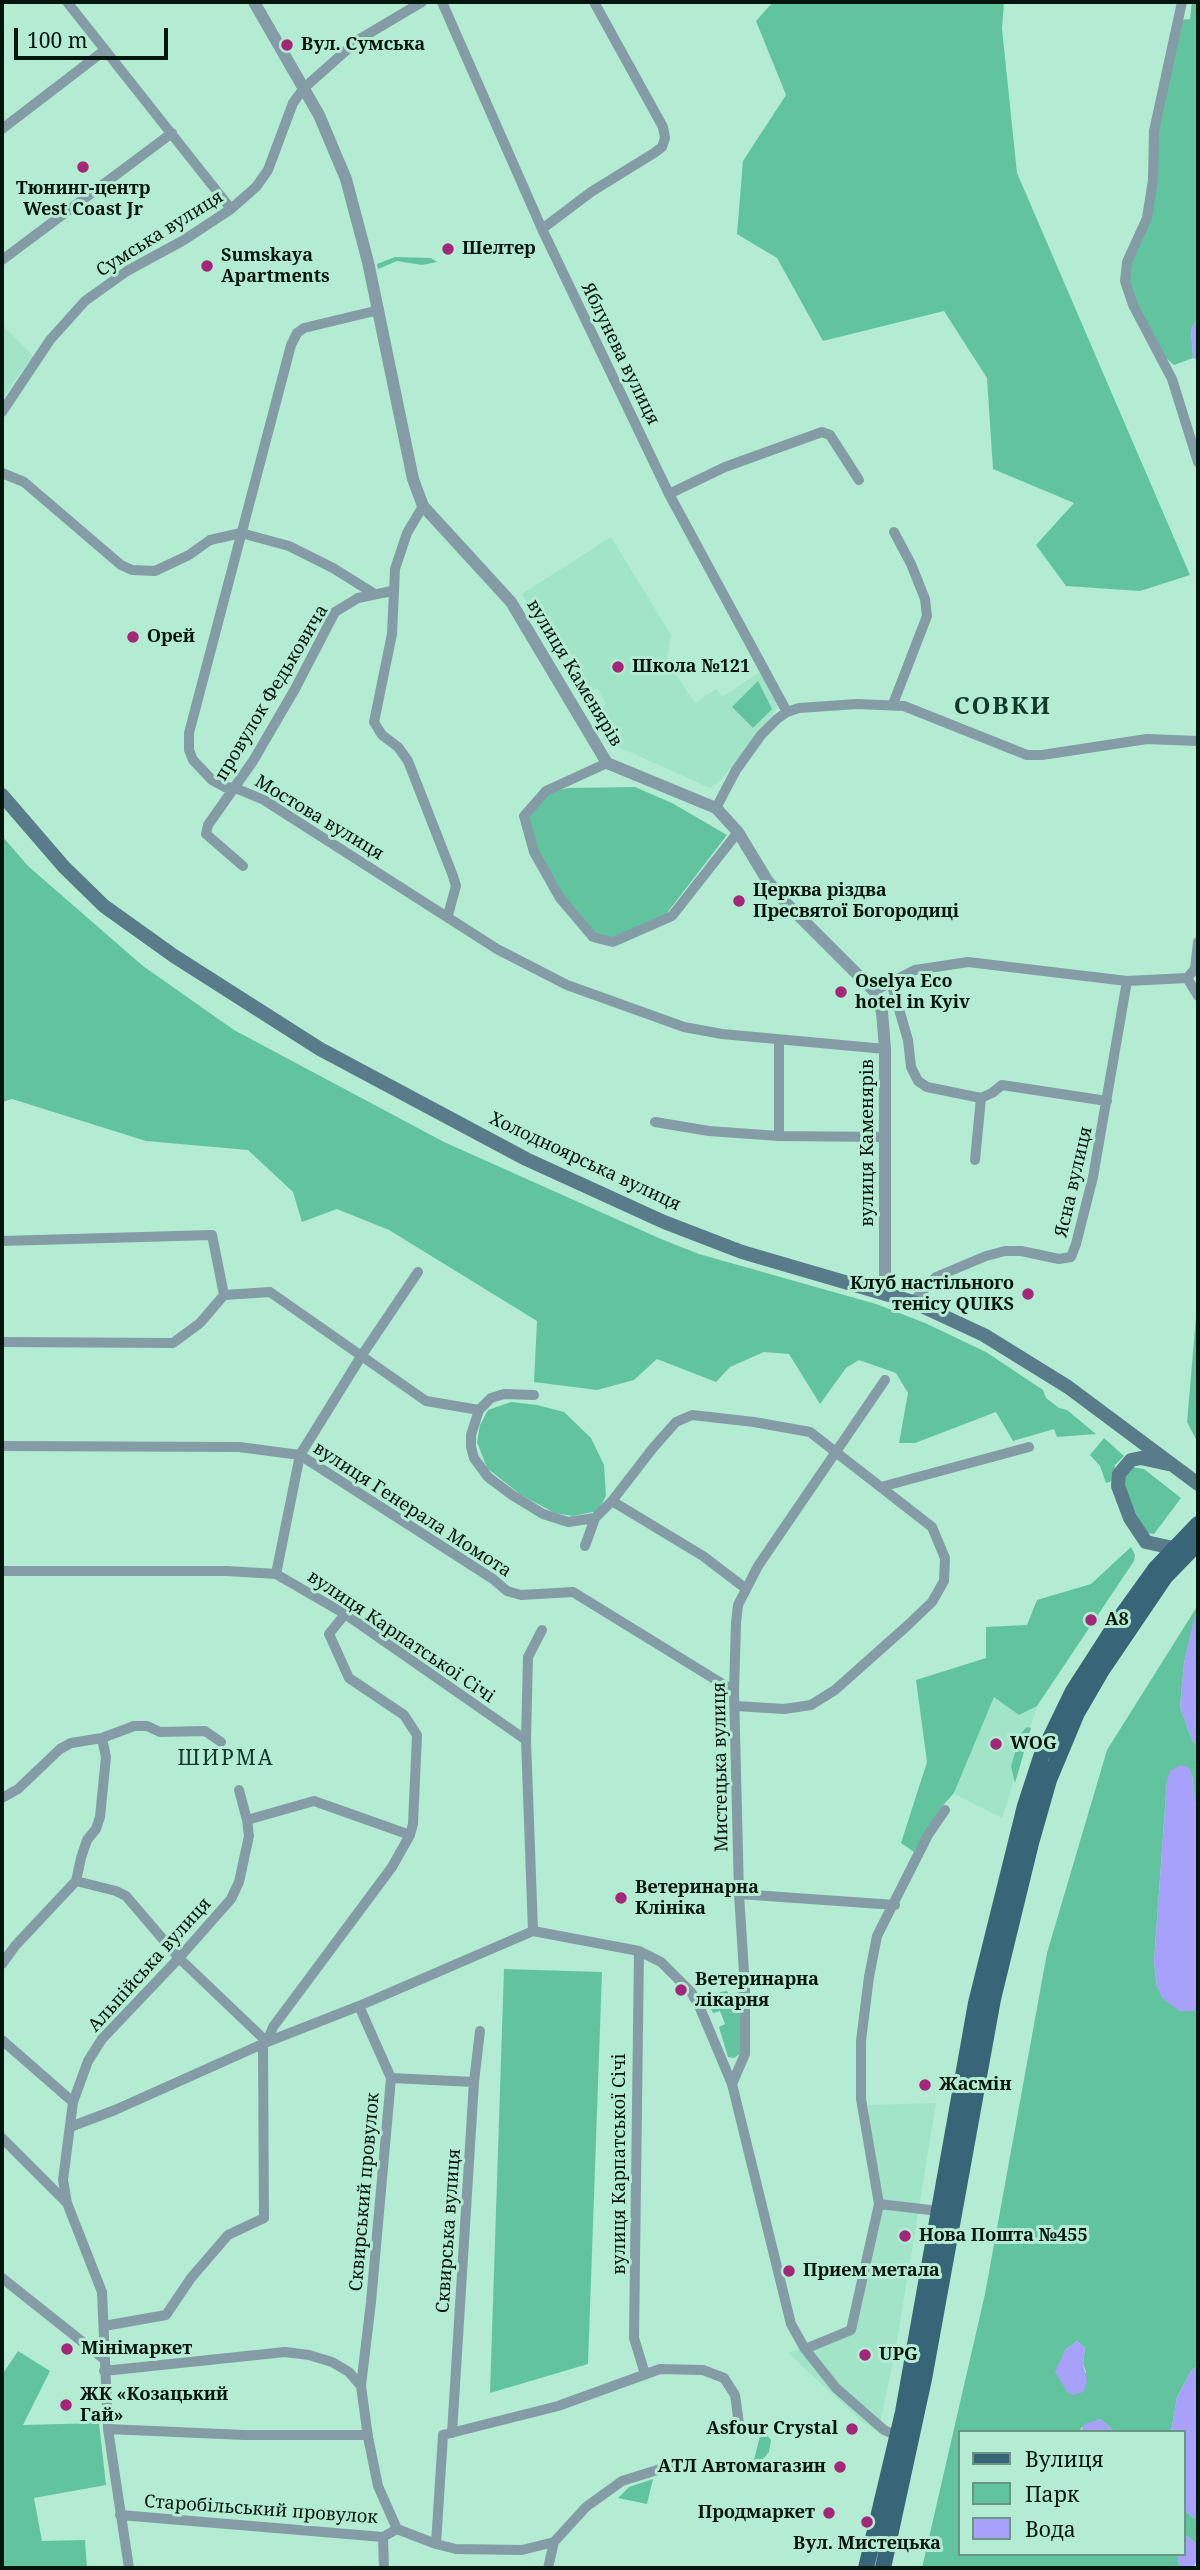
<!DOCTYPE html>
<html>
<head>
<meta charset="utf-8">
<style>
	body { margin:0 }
	#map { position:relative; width:1200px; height:2570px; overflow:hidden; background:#b3ecd3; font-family:"Noto Serif",serif }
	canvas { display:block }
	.frame { position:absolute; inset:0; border:4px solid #02160e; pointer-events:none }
	.legend { position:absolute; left:958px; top:2430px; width:228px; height:126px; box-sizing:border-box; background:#b3ecd3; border:2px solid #6c9684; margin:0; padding:9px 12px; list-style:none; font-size:21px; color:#02160e }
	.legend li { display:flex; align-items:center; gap:14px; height:35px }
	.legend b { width:35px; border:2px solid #6c9684 }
	.scale { position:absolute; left:14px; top:28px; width:154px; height:32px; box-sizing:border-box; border:4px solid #02160e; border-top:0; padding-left:9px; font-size:21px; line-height:24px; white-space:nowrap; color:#02160e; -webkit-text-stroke:5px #b3ecd3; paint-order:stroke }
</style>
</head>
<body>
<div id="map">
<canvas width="1200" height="2570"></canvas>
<div class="frame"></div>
<ul class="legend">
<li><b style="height:9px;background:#386578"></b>Вулиця</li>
<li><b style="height:19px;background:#62c49e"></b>Парк</li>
<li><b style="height:19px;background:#a7a1fb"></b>Вода</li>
</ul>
<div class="scale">100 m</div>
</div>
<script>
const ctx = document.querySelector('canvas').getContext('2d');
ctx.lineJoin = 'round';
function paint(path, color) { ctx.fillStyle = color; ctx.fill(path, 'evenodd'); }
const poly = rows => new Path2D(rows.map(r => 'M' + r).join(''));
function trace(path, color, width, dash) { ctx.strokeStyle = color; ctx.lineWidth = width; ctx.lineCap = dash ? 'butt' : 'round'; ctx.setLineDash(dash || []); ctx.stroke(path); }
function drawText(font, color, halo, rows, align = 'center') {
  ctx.font = font + ' "Noto Serif",serif'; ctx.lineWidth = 6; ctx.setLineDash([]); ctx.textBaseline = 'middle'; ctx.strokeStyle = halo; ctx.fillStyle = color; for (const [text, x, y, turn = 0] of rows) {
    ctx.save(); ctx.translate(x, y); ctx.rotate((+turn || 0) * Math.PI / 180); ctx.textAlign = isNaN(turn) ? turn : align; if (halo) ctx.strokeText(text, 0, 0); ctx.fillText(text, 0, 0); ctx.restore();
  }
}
const built = poly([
	[2,324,33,356,2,399],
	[611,537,671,635,667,662,695,703,716,689,722,697,760,672,778,707,722,779,710,788,603,740,605,733,592,713,606,704,597,688,583,696,522,594],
	[994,1696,1019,1714,1037,1706,1002,1818,954,1794],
	[936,2103,895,2353,878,2432,864,2423,788,2353,851,2330,879,2204,868,2105]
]);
const green = poly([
	[773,2,1004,2,1002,29,1017,173,1190,575,1140,591,1066,586,1036,545,1074,503,993,469,987,378,944,311,823,341,777,258,737,234,743,161,786,95,756,21],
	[1192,2,1198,2,1198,317,1191,330,1193,358,1174,365,1157,350,1133,305,1127,262,1147,218,1154,131,1178,20,1190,19],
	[395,257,431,258,437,262,422,265,397,261,378,269,377,264],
	[758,681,772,709,753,728,732,707],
	[635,787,672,803,727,835,667,913,611,939,596,936,563,896,536,851,527,817,547,793,568,788],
	[2,836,28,866,143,966,234,1030,444,1142,661,1239,699,1254,876,1304,925,1323,986,1352,1043,1390,1046,1398,1059,1408,1067,1410,1096,1434,1057,1437,1054,1429,1013,1441,996,1412,915,1443,899,1443,908,1393,896,1373,859,1360,846,1368,820,1404,789,1354,764,1352,730,1367,716,1382,657,1359,634,1380,597,1390,534,1382,537,1321,389,1230,337,1209,302,1222,293,1192,248,1150,146,1141,12,1099,2,1102],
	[1198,1295,1198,1443,1187,1422],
	[511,1402,537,1405,564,1412,591,1438,604,1465,606,1496,598,1511,573,1516,555,1513,521,1495,487,1468,477,1442,480,1425,488,1410],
	[1104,1438,1124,1456,1115,1465,1112,1481,1106,1483,1100,1466,1090,1455],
	[1133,1467,1144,1469,1181,1498,1154,1534,1148,1533,1142,1527,1123,1484,1126,1471],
	[1131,1547,1135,1555,1134,1561,1037,1706,1019,1715,994,1697,954,1793,939,1810,914,1852,901,1843,927,1762,916,1680,986,1658,986,1627,1027,1625,1037,1600,1091,1584],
	[1198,1605,1184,1663,1180,1707,1192,1740,1198,1747,1198,1824,1192,1775,1167,1780,1154,1962,1157,1987,1179,2011,1198,2011,1198,2365,1191,2371,1177,2397,1171,2432,1115,2432,1100,2419,1081,2428,1080,2432,960,2432,960,2554,1177,2554,1180,2568,922,2568,985,2294,1047,1953,1107,1750],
	[1077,2341,1085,2348,1083,2363,1086,2372,1068,2393,1062,2381,1065,2350],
	[1027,1727,1031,1728,1015,1783,1011,1766,1021,1733],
	[504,1969,602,1972,588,2364,490,2393],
	[727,1991,729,1994,741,1992,741,2053,734,2058,728,2057,719,2027,725,2024,720,2011,713,2013,707,2001,721,1992],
	[18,2351,50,2371,23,2425,99,2423,106,2485,34,2498,42,2541,85,2540,87,2568,2,2568,2,2375],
	[762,2428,771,2440,769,2452,763,2459,754,2460],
	[653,2479,647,2504,618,2498,629,2487],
	[1184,2509,1192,2517,1198,2518,1198,2545,1184,2534]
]);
const water = poly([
	[1198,317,1198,360,1193,358,1191,330],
	[1198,1610,1198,1747,1192,1740,1180,1707,1184,1663,1194,1618],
	[1180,1765,1188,1767,1192,1775,1198,1824,1198,2011,1179,2011,1162,1998,1157,1987,1154,1962,1167,1780,1171,1770],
	[1077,2341,1085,2348,1083,2363,1087,2382,1083,2392,1073,2395,1068,2393,1055,2372,1065,2350],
	[1198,2365,1198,2518,1192,2517,1184,2509,1184,2432,1171,2432,1177,2397,1191,2371],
	[1100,2419,1115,2432,1080,2432,1085,2424],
	[1184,2534,1198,2545,1198,2558,1193,2568,1180,2568,1177,2554,1184,2554]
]);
const minor = poly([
	[67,2,231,209],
	[442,2,542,229,669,494,787,712],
	[1182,2,1154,131,1153,180,1147,218,1127,262,1125,281,1133,305,1172,379,1198,462],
	[2,129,105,50],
	[542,229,591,192,654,153,662,147,665,138,663,127,594,2],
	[2,260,172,133],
	[379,310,304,328,297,333,291,345,189,733,189,750,193,760,212,780,225,787,235,788,264,800,497,949,567,985,684,1027,722,1034,885,1049],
	[2,412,50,340,85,301,127,271,184,240,231,209,256,187,268,170,293,103,304,88,358,40,422,2],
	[2,473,24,482,121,565,132,570,155,571,189,555,210,540,241,533,289,546,333,568,373,593],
	[669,494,725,467,822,432,830,435,859,480],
	[423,506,407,533,395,569,392,634,374,722,382,735,398,747,408,761,453,876,456,886,448,915],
	[893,704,927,616,925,599,911,564,894,532],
	[607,763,546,791,524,816,534,852,560,898,593,937,613,942,672,916,738,832],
	[716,808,736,770,761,735,777,719,787,712,799,708,857,704,904,706,1027,755,1042,755,1147,739,1198,741],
	[243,866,206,834,208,825,253,761,295,689,335,612,358,598,392,591],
	[1187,978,1198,996],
	[891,982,908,1040,911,1067,918,1081,927,1087,981,1098,992,1093,1002,1085,1107,1101],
	[874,991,915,970,968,962,1127,981,1187,978,1195,969,1198,942],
	[655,1122,709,1131,779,1136,885,1137],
	[779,1136,779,1040],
	[975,1160,981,1098],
	[2,1241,212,1235,224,1295],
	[913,1302,936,1277,986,1256,1005,1251,1021,1251,1059,1259,1071,1257,1076,1244,1093,1177,1127,981],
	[2,1342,173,1343,200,1323,224,1295,270,1292,426,1401,479,1410],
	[534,1395,504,1394,491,1398,479,1410,471,1435,471,1447,474,1458,488,1477,512,1495,543,1514,568,1522,595,1518,612,1501,703,1556,745,1588],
	[2,1446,239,1447,300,1455,493,1579,507,1591,521,1595,573,1592,734,1691],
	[881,1487,1029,1447],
	[612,1501,653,1448,676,1422,692,1415,754,1422,810,1432,932,1527,945,1558,944,1581,932,1602,908,1625,835,1690,811,1705,784,1709,736,1706],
	[585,1546,595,1518],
	[2,1571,227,1571,276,1574,345,1614,526,1740],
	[276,1574,300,1455,362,1355,418,1272],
	[2,1798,18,1789,60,1749,71,1743,102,1738,134,1726,147,1726,160,1732,205,1731,221,1742],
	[247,1820,314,1801,410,1835],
	[76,1881,116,1891,126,1896,179,1958,267,2042,273,2027,392,1867,410,1835,413,1824,417,1735,404,1715,349,1678,329,1634,345,1614],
	[739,1894,895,1905],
	[533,1931,639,1951,661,1962,691,1992,700,2008,732,2084,791,2324,805,2349,836,2388,884,2430,902,2438],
	[533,1931,526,1740,528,1657,542,1630],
	[639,1951,634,2338,645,2374],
	[2,1964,15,1946,76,1881,81,1858,87,1840,96,1829,100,1817,106,1757,102,1738],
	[359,2006,391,2078,371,2302,361,2386],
	[2,2040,73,2102],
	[391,2078,474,2082],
	[732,2084,745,2054,745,1988,739,1894,734,1691,736,1623,738,1605,758,1566,885,1380],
	[70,2127,115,2110,267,2042,359,2006,533,1931],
	[2,2138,67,2203],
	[879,2204,939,2211],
	[2,2278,104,2359],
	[104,2326,166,2315,191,2278,228,2235,264,2218,263,2046],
	[805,2349,851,2330,879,2204,861,2099,861,2041,869,1977,877,1936,928,1835,945,1810],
	[104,2371,285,2352,309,2355,332,2362,349,2372,361,2386,368,2437,378,2486,397,2529,436,2544,456,2549,522,2550,554,2542,586,2507,622,2481,670,2466],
	[108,2429,244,2435,368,2435],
	[452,2433,474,2082,480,2031],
	[120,2515,383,2537,397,2529],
	[383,2537,384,2568],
	[436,2544,443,2435,558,2406,660,2369,703,2370,724,2378,735,2395,740,2431],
	[129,2568,108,2429,102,2292,67,2203,63,2180,73,2102,88,2061,102,2039,179,1958,231,1899,239,1882,249,1836,247,1820,239,1790],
	[548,2568,554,2542]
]);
const tertiary = poly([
	[254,2,319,115,346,179,368,262,413,479,423,506,511,602,607,763,716,808,738,832,767,880,786,903,874,991,882,1012,885,1049,885,1294]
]);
const secondary = poly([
	[2,795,64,867,104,906,174,956,320,1049,526,1159,664,1222,742,1252,913,1302,984,1335,1068,1387,1198,1484],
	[1168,1464,1141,1458,1131,1460,1119,1474,1118,1486,1130,1518,1146,1542,1173,1548]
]);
const primary = poly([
	[866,2568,903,2412,976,2003,1025,1806,1041,1757,1073,1691,1120,1618,1156,1568,1198,1524],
	[883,2568,924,2379,993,1999,1031,1843,1049,1780,1077,1713,1102,1670,1165,1577,1198,1543]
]);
const markers = [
	[287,45,7,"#a42678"],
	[83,167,7,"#a42678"],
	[448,249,7,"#a42678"],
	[207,266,7,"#a42678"],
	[133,637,7,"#a42678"],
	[618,667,7,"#a42678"],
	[739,901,7,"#a42678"],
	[841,992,7,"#a42678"],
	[1028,1294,7,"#a42678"],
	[1091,1620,7,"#a42678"],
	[996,1744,7,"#a42678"],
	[621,1898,7,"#a42678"],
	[681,1990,7,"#a42678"],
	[925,2085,7,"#a42678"],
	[905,2236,7,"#a42678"],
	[789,2271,7,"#a42678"],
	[67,2349,7,"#a42678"],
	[865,2355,7,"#a42678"],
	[66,2405,7,"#a42678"],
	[852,2429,7,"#a42678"],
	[840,2467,7,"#a42678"],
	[829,2513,7,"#a42678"],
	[867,2522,7,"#a42678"]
];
const poiNames = [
	["Вул. Сумська",301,45],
	["Тюнинг-центр",83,189,"center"],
	["West Coast Jr",83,210,"center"],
	["Шелтер",462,249],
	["Sumskaya",221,256],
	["Apartments",221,277],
	["Орей",147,637],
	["Школа №121",632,667],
	["Церква різдва",753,891],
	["Пресвятої Богородиці",753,912],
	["Oselya Eco",855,982],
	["hotel in Kyiv",855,1003],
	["Клуб настільного",1014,1284,"right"],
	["тенісу QUIKS",1014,1305,"right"],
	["А8",1105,1620],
	["WOG",1010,1744],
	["Ветеринарна",635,1888],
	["Клініка",635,1909],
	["Ветеринарна",695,1980],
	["лікарня",695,2001],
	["Жасмін",939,2085],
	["Нова Пошта №455",919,2236],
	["Прием метала",803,2271],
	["Мінімаркет",81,2349],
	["UPG",879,2355],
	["ЖК «Козацький",80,2395],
	["Гай»",80,2416],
	["Asfour Crystal",838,2429,"right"],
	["АТЛ Автомагазин",826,2467,"right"],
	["Продмаркет",815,2513,"right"],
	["Вул. Мистецька",867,2544,"center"]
];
const streetNames = [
	["Сумська вулиця",160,234,-32],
	["Яблунева вулиця",620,354,64],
	["вулиця Каменярів",574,673,59],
	["провулок Федьковича",272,693,-59],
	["Мостова вулиця",319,818,31],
	["вулиця Каменярів",868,1143,-90],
	["Холодноярська вулиця",585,1162,25],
	["Ясна вулиця",1074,1182,-77],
	["вулиця Генерала Момота",412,1510,33],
	["вулиця Карпатської Січі",401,1637,34],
	["Мистецька вулиця",721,1767,-91],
	["Альпійська вулиця",150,1965,-48],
	["вулиця Карпатської Січі",620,2164,-90],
	["Сквирський провулок",365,2192,-85],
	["Сквирська вулиця",449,2231,-86],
	["Старобільський провулок",261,2510,4]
];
const quarterNames = [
	["ШИРМА",226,1759]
];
const districtNames = [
	["СОВКИ",1003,707]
];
paint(built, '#a1e4c7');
paint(green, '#62c49e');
paint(water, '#a7a1fb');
trace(minor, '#849ca6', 10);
trace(tertiary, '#849ca6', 12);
trace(secondary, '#597c8b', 14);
trace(primary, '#386578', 16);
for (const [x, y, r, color] of markers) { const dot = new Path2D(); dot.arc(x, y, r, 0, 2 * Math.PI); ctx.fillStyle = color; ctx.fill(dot); trace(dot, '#b3ecd3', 2.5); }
drawText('bold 18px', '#02160e', '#b3ecd3', poiNames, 'left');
drawText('18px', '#02160e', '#b3ecd3', streetNames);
ctx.letterSpacing = '2px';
drawText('21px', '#103a2b', '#b3ecd3', quarterNames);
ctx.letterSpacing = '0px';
ctx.letterSpacing = '2px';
drawText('bold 24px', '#103a2b', '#b3ecd3', districtNames);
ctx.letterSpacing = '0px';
</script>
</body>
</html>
